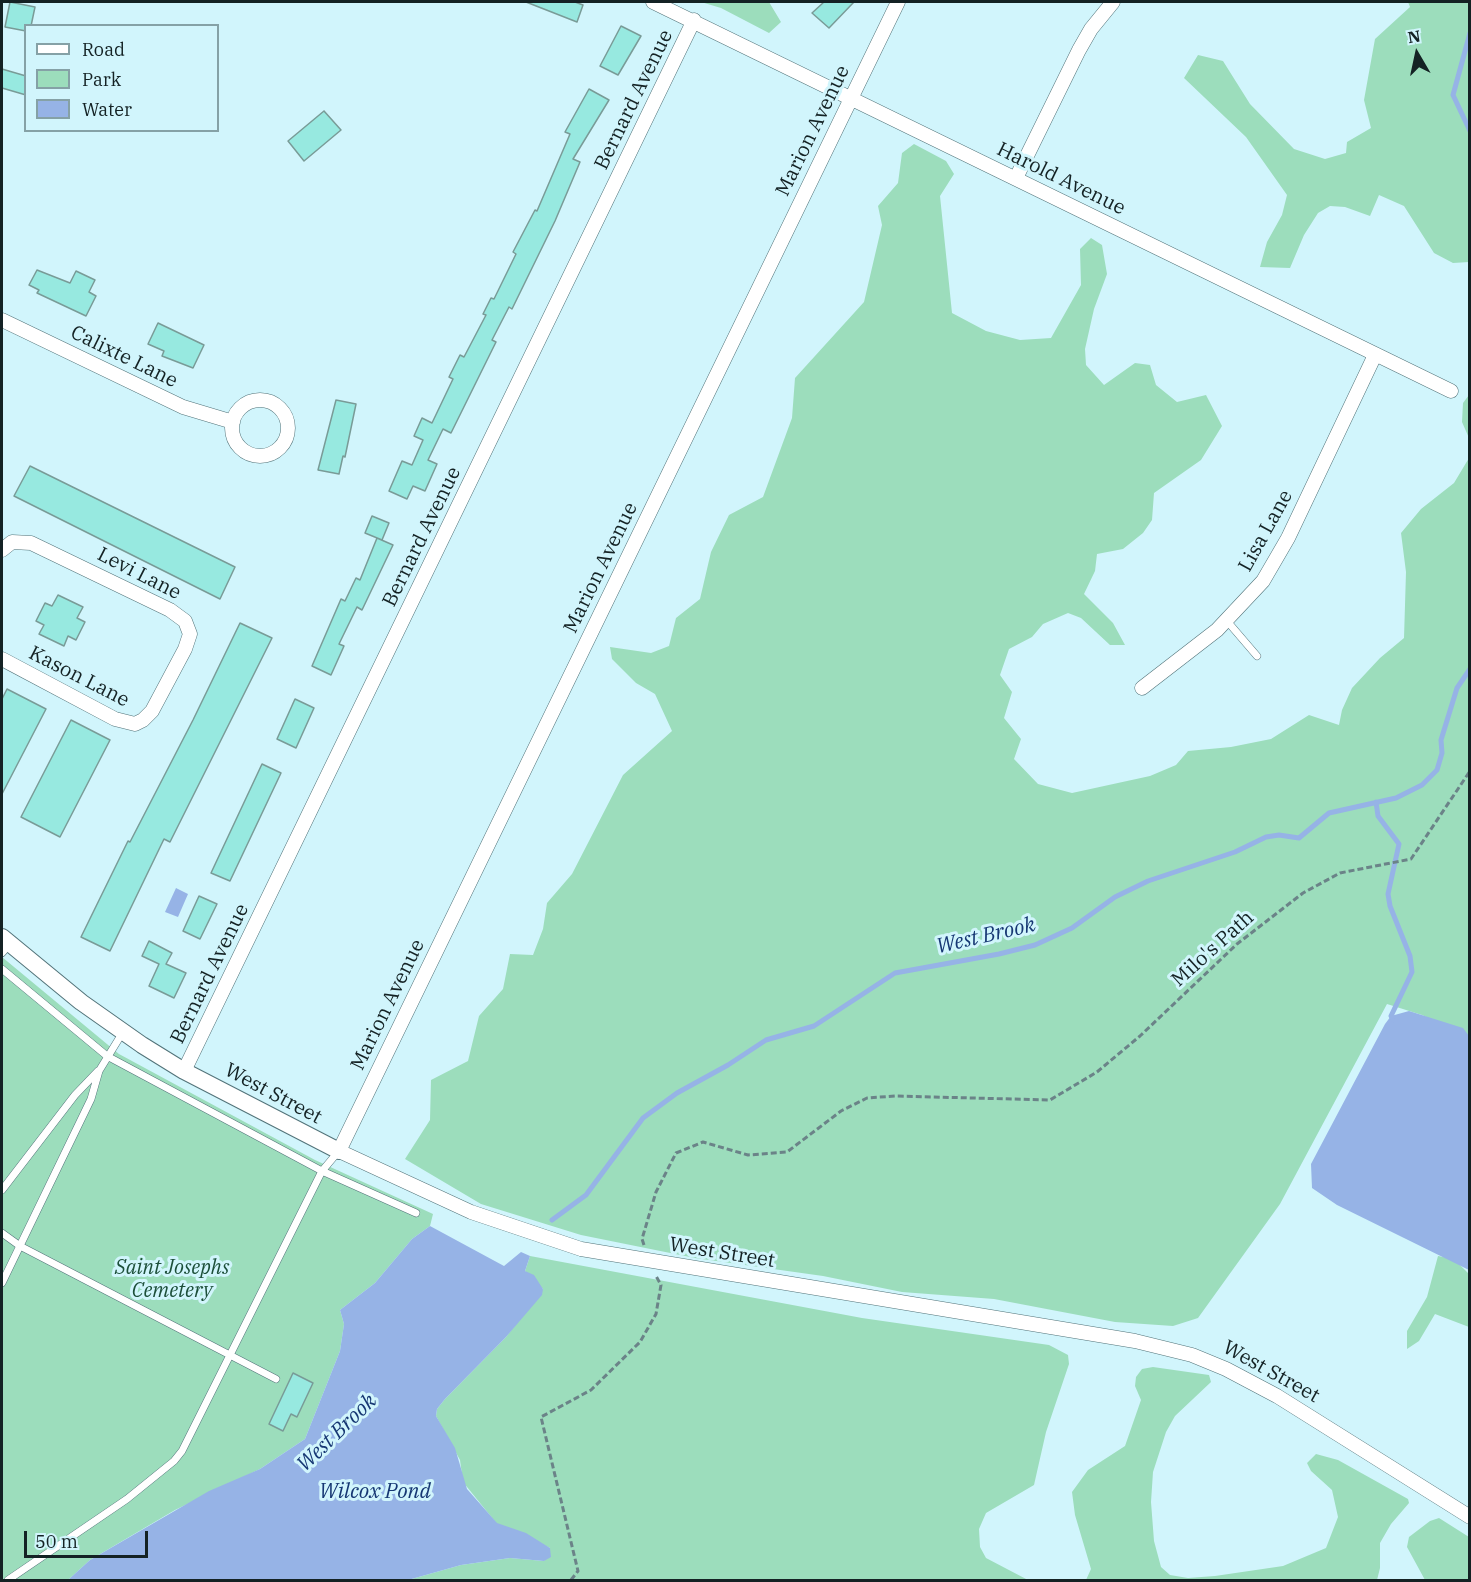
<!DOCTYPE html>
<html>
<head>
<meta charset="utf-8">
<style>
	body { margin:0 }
	#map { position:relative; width:1471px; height:1582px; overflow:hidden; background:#d1f5fc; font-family:"IBM Plex Serif",serif }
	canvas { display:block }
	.frame { position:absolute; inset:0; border:3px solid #142224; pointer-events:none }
	.legend { position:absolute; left:24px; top:24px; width:195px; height:108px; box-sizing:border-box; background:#d1f5fc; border:2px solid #85a1a6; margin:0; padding:8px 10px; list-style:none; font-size:18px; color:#142224 }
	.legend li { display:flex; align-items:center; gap:12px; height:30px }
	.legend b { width:30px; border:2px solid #85a1a6 }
	.north { position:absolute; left:1387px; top:24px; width:60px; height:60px; -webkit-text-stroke:4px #d1f5fc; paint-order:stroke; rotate:351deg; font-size:16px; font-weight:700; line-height:24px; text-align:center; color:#142224 }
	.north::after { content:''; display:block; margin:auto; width:21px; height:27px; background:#142224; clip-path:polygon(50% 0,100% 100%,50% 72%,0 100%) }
	.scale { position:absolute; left:24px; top:1531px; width:124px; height:27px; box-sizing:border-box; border:3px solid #142224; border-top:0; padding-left:8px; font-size:18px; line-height:21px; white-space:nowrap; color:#142224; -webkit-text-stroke:4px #d1f5fc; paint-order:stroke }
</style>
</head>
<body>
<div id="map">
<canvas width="1471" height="1582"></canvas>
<div class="frame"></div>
<ul class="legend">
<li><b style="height:8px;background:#fff"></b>Road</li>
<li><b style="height:16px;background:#9cddbc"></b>Park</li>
<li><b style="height:16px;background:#96b3e6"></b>Water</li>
</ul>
<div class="north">N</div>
<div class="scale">50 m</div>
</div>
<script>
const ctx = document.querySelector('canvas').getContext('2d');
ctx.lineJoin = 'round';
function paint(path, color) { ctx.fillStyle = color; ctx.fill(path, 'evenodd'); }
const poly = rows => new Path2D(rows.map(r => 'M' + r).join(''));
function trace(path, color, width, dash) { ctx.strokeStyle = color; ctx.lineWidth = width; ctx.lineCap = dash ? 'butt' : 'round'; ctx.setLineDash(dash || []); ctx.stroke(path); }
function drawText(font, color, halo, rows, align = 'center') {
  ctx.font = font + ' "IBM Plex Serif",serif'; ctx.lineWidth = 6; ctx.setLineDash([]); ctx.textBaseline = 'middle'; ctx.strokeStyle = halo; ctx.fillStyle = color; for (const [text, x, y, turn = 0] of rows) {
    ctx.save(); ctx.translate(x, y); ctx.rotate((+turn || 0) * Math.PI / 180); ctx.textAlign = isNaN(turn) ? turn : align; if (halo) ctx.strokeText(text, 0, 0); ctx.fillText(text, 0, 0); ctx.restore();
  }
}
const green = poly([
	[701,2,769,2,781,22,769,33,721,8],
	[1408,2,1469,2,1469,262,1453,263,1434,253,1404,206,1379,195,1370,216,1345,207,1330,206,1318,213,1304,235,1290,268,1260,267,1267,242,1282,215,1287,195,1246,137,1184,78,1198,55,1223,61,1250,104,1294,149,1325,159,1346,153,1347,142,1371,128,1364,100,1375,39,1410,7],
	[914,144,946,161,954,174,940,196,952,313,986,331,1020,340,1051,338,1081,285,1080,249,1091,238,1102,245,1107,274,1094,309,1085,349,1086,365,1104,385,1135,363,1150,365,1156,385,1177,402,1206,395,1222,426,1201,460,1154,493,1152,520,1143,533,1123,549,1097,554,1095,571,1084,594,1113,623,1125,645,1110,645,1081,618,1068,613,1043,624,1032,637,1009,649,1000,675,1012,692,1004,718,1021,739,1014,759,1038,784,1072,793,1150,776,1176,765,1188,751,1231,747,1271,739,1309,715,1339,725,1342,710,1352,688,1380,658,1404,638,1406,572,1401,533,1421,509,1454,483,1469,458,1469,1038,1422,1015,1387,1004,1280,1204,1198,1318,1173,1326,1115,1322,994,1299,902,1292,823,1276,695,1258,581,1235,481,1204,405,1159,430,1120,431,1080,468,1061,479,1016,503,989,510,954,533,955,543,929,547,903,572,874,623,775,672,731,655,694,636,683,612,659,610,647,651,653,669,646,676,618,700,599,711,552,729,515,763,497,792,418,795,378,864,302,882,225,878,206,898,183,902,153],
	[1469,395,1470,395,1469,438,1462,422,1463,403],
	[2,957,119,1054,315,1160,433,1214,430,1226,412,1239,375,1283,340,1310,344,1324,340,1351,305,1439,260,1469,175,1510,90,1560,68,1580,2,1580],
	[530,1256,862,1318,1049,1345,1068,1355,1069,1364,1046,1432,1034,1485,986,1513,979,1529,980,1547,986,1558,1028,1580,408,1580,461,1565,510,1558,544,1561,550,1548,497,1524,463,1482,460,1460,436,1416,437,1409,445,1399,506,1337,543,1289,525,1271],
	[1438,1256,1454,1259,1469,1274,1469,1327,1435,1314,1419,1341,1407,1349,1407,1331,1427,1297],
	[1153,1367,1209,1375,1211,1382,1175,1416,1166,1432,1153,1472,1151,1502,1154,1541,1161,1567,1170,1575,1188,1578,1215,1576,1283,1566,1326,1548,1338,1517,1332,1490,1311,1471,1307,1463,1316,1454,1338,1460,1408,1499,1409,1503,1391,1524,1380,1543,1380,1568,1377,1580,1086,1580,1091,1569,1075,1515,1072,1492,1088,1470,1125,1446,1141,1400,1135,1386,1136,1377,1142,1369],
	[1439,1518,1469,1537,1469,1580,1425,1580,1407,1547,1409,1537,1430,1521]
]);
const water = poly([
	[176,888,188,894,178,917,165,912],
	[1409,1011,1463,1028,1469,1036,1469,1270,1337,1205,1312,1188,1311,1164,1385,1024,1391,1016],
	[430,1226,504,1266,521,1252,530,1256,525,1271,534,1275,543,1289,542,1295,506,1337,445,1399,437,1409,436,1416,455,1448,467,1489,497,1523,526,1533,550,1548,551,1557,544,1561,510,1558,461,1565,408,1580,68,1580,90,1560,209,1491,260,1469,305,1439,340,1351,344,1324,340,1310,375,1283,412,1239]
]);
const stream = poly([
	[1470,33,1453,95,1470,131],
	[1376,802,1378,816,1399,844,1388,894,1390,906,1410,956,1412,972,1391,1016,1393,1020],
	[552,1220,586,1195,643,1118,677,1093,728,1065,766,1040,814,1026,895,973,999,954,1035,945,1072,928,1115,897,1148,881,1235,852,1266,837,1279,835,1299,838,1329,813,1396,798,1422,785,1437,770,1442,753,1441,740,1457,688,1470,669]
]);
const building = poly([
	[10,2,35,7,31,26,26,26,26,31,5,27,10,2],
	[526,2,575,2,583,5,577,22,526,2],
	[824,2,854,2,829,28,812,13,824,2],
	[621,26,641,36,618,75,600,66,621,26],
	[2,69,26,76,26,95,2,88,2,69],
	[589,89,609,100,573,159,580,162,555,221,512,309,509,307,492,340,496,342,451,433,443,429,428,460,437,464,425,491,413,486,407,499,389,491,402,461,412,465,423,440,414,436,422,418,432,423,453,379,449,377,460,355,464,357,486,315,483,314,491,298,494,299,516,254,513,252,535,210,537,211,570,134,565,132,589,89],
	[324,111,341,130,304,161,288,141,324,111],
	[37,270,70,283,76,271,95,280,89,292,96,296,86,316,37,293,39,290,29,285,37,270],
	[158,323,204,345,193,368,162,356,164,351,148,344,158,323],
	[336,400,356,404,345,457,343,456,339,474,318,470,336,400],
	[30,466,235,567,220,599,14,496,30,466],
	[372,516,389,523,382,540,365,533,372,516],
	[377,538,393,545,362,610,357,607,339,644,344,646,331,675,312,666,341,599,345,601,356,578,360,580,377,538],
	[58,595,83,607,77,618,85,622,76,640,68,636,64,646,39,634,44,625,36,621,45,603,52,606,58,595],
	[240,623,272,638,170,842,164,839,110,951,81,937,128,841,130,842,193,720,240,623],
	[7,689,46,709,2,794,2,699,7,689],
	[295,699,314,708,296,748,277,739,295,699],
	[71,720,110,740,60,837,21,817,71,720],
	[262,764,281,773,230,881,211,873,262,764],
	[199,896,217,904,200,939,183,931,199,896],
	[149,941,172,953,166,964,186,973,174,998,149,986,159,964,142,956,149,941],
	[293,1373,313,1383,297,1417,291,1414,283,1431,269,1424,293,1373]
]);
const path = poly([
	[644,1245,642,1239,656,1192,676,1153,703,1142,748,1155,787,1152,841,1111,867,1098,895,1096,1050,1100,1097,1072,1140,1036,1237,944,1303,893,1340,873,1411,859,1470,771],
	[571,1580,578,1571,541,1417,591,1390,640,1342,656,1314,661,1285,656,1276]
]);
const service = poly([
	[1227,621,1257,656],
	[2,953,10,944],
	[2,969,107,1056,322,1171,416,1213],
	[2,1190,75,1095,98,1071],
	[2,1233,20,1246,276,1379],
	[2,1283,91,1099,99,1071,123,1032],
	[8,1580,127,1499,174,1461,182,1451,322,1171,338,1152]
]);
const minor = poly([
	[653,2,1451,391],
	[898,2,339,1151,471,1212,581,1249,1135,1341,1192,1355,1226,1369,1277,1396,1470,1517],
	[1016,178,1079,50,1091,29,1113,2],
	[2,320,183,407,233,422],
	'232 428a28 28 0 1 1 56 0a28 28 0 1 1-56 0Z',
	[2,550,12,542,31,543,170,610,185,621,190,634,185,649,152,711,143,720,135,724,115,719,2,659],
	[1142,688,1217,630,1263,581,1288,538,1375,355],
	[184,1071,694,20]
]);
const tertiary = poly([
	[2,937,81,1002,142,1045,184,1071,339,1151]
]);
const streetNames = [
	["Bernard Avenue",634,100,-64],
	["Marion Avenue",813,131,-64],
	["Harold Avenue",1061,179,26],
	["Calixte Lane",124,357,26],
	["Lisa Lane",1266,531,-61],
	["Bernard Avenue",422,537,-64],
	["Marion Avenue",601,568,-64],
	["Levi Lane",139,574,27],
	["Kason Lane",79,677,27],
	["Milo's Path",1213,949,-42],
	["Bernard Avenue",210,974,-64],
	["Marion Avenue",388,1005,-64],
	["West Street",273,1094,28],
	["West Street",722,1253,9],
	["West Street",1271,1372,29]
];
const parkNames = [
	["Saint Josephs",172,1268],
	["Cemetery",172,1291]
];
const waterNames = [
	["West Brook",986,936,-13],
	["West Brook",337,1433,-44],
	["Wilcox Pond",375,1492]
];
paint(green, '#9cddbc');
paint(water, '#96b3e6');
trace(stream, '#96b3e6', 5);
paint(building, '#97e9e0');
trace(building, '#799b97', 1.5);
trace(service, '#527379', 8);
trace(minor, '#527379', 15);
trace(tertiary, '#527379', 18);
trace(path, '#6b8388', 3, [6, 3]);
trace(service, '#fff', 7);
trace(minor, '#fff', 14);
trace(tertiary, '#fff', 16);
drawText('20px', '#142224', '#d1f5fc', streetNames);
drawText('italic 20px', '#1c4f39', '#d1f5fc', parkNames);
drawText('italic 21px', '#163773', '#d1f5fc', waterNames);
</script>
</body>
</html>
